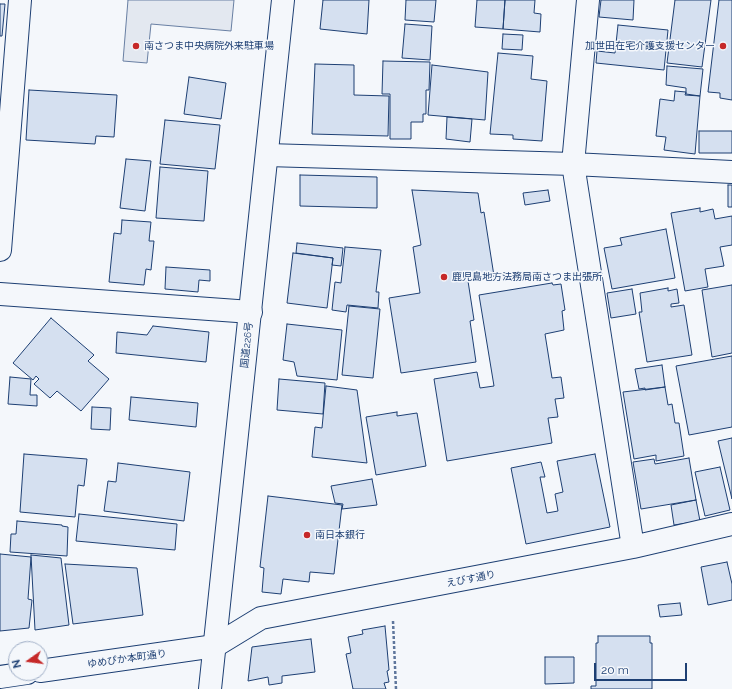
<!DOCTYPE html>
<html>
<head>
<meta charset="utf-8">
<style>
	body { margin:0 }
	#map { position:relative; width:732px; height:689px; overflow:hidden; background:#f4f7fb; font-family:Raleway,sans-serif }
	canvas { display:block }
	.north { position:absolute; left:8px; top:641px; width:40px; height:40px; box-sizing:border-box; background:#f4f7fb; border:1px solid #9eadc5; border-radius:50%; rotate:256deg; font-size:11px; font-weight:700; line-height:16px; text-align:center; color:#1d3f73 }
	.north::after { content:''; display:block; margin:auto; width:14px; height:18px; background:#c62828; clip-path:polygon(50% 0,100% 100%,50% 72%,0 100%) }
	.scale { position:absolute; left:594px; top:663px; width:93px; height:18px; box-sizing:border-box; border:2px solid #1d3f73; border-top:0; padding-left:5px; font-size:12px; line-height:14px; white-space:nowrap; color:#1d3f73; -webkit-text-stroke:3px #f4f7fb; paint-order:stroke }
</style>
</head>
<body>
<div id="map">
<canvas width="732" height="689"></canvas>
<div class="north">N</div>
<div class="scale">20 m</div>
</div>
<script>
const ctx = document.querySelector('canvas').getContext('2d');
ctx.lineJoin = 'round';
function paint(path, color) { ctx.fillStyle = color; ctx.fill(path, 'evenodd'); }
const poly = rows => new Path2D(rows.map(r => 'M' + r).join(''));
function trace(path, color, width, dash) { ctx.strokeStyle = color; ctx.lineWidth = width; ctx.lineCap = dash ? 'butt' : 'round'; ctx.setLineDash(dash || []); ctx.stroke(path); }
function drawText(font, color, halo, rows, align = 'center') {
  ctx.font = font + ' Raleway,"Noto Sans JP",sans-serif'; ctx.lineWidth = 3; ctx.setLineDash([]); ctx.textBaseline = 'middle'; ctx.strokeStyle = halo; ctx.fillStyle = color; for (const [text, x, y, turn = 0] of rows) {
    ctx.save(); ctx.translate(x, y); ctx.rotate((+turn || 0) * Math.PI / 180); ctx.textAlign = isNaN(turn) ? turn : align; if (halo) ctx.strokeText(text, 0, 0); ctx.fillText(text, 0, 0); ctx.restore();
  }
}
const parking = poly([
	[128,0,234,0,231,31,151,24,147,63,123,61,128,0]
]);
const building = poly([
	[323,0,369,0,367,34,320,29,323,0],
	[406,0,436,0,434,22,405,20,406,0],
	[477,0,505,0,503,29,475,27,477,0],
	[505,0,535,0,534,13,541,14,540,32,503,29,505,0],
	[601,0,634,0,633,20,599,17,601,0],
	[675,0,711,0,702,67,667,63,675,0],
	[719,0,732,0,732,100,720,98,720,93,708,92,719,0],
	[0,4,5,4,2,36,0,36,0,4],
	[405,24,432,26,430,60,402,58,405,24],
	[618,25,668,30,664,70,596,63,597,51,615,53,618,25],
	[503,34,523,35,522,50,502,49,503,34],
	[498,53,533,56,531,79,547,81,542,141,513,139,513,135,490,134,498,53],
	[383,61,430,62,429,90,426,90,426,114,423,114,423,122,411,122,411,139,390,139,390,94,382,94,383,61],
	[315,64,354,65,354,95,389,96,388,136,312,134,315,64],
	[432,65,488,72,485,120,428,115,432,65],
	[667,66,703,69,700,96,686,94,686,88,666,85,667,66],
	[189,77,226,83,221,119,184,114,189,77],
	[29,90,117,95,114,137,96,136,95,144,26,140,29,90],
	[675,91,686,92,685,95,700,96,695,154,664,150,666,137,656,136,660,99,674,101,675,91],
	[447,117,472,119,470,142,446,139,447,117],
	[165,120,220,125,215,169,160,164,165,120],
	[699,131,732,131,732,153,699,153,699,131],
	[126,159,151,161,145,211,120,208,126,159],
	[160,167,208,171,204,221,156,218,160,167],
	[300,175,377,177,377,208,300,206,300,175],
	[728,185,732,185,732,207,728,207,728,185],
	[412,190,478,193,481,213,484,212,494,276,468,281,474,320,470,321,476,362,401,373,389,298,420,293,413,247,421,245,412,190],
	[548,190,550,201,525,205,523,193,548,190],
	[700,208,700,212,713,209,715,219,732,216,732,245,720,247,724,266,705,269,708,287,685,291,671,213,700,208],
	[122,220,151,222,149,241,154,241,151,270,146,269,144,285,109,282,114,233,121,234,122,220],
	[666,229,675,278,612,289,604,248,622,245,620,238,666,229],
	[297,243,343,248,341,266,332,265,333,258,296,253,297,243],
	[345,247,381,250,376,292,379,292,378,308,347,305,346,312,332,310,335,282,341,283,345,247],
	[293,253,333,258,327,308,287,303,293,253],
	[166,267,210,270,210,281,199,280,198,292,165,289,166,267],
	[552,283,553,285,561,284,565,310,562,311,564,330,545,334,552,378,561,377,564,398,555,399,558,417,548,418,552,443,447,461,434,379,477,372,480,388,494,386,479,295,552,283],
	[732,285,732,353,712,357,702,290,732,285],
	[668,288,668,291,677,289,679,303,671,304,671,307,684,305,692,355,647,362,639,312,642,312,640,293,668,288],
	[632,289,636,314,611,318,607,293,632,289],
	[349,306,380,309,373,378,342,375,349,306],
	[51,318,94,355,88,361,109,379,81,411,57,391,50,398,34,384,39,379,36,376,33,380,13,363,51,318],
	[287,324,342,330,337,380,297,376,294,362,283,360,287,324],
	[153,326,209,332,206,362,116,353,117,332,147,335,153,326],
	[732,356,732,427,689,435,676,366,732,356],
	[662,365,665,387,645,390,645,388,639,389,635,369,662,365],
	[10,377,31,379,30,395,37,395,37,406,8,404,10,377],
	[279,379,325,383,323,414,277,410,279,379],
	[326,386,357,390,367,463,312,457,315,427,322,428,326,386],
	[665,387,668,405,672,404,675,423,679,423,684,456,656,461,656,455,634,459,623,392,665,387],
	[131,397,198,403,196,427,129,420,131,397],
	[92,407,111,408,110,430,91,429,92,407],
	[397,412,397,416,417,413,426,466,376,475,366,417,397,412],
	[732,438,732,499,718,441,732,438],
	[24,454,87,459,84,486,78,485,75,517,20,512,24,454],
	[595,454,610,527,526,544,511,468,541,462,545,477,540,477,547,513,558,511,555,494,563,492,557,461,595,454],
	[689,458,696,500,641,509,633,462,654,459,655,464,689,458],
	[118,463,190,472,184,521,104,511,108,481,116,482,118,463],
	[720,467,730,510,705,516,695,472,720,467],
	[372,479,377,505,342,509,343,504,335,503,331,486,372,479],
	[268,496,342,505,334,574,310,572,309,582,283,579,281,594,262,592,264,568,260,567,268,496],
	[696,500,700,521,674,525,671,505,696,500],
	[79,514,177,524,175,550,76,541,79,514],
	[17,521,62,525,62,526,68,527,67,556,10,552,11,534,16,534,17,521],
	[0,554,31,557,28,599,32,600,29,628,0,631,0,554],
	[31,555,61,558,69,625,35,630,31,555],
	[727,562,732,584,732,600,708,605,701,567,727,562],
	[65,564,137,568,143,615,73,624,65,564],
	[680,603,682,615,660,617,658,605,680,603],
	[385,626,389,670,387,671,389,682,384,683,386,689,353,689,346,654,351,653,348,637,363,634,362,630,385,626],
	[598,636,650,636,650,643,652,643,652,689,591,689,591,686,596,686,596,643,598,643,598,636],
	[311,639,315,672,282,676,282,683,269,685,268,677,248,681,252,647,311,639],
	[545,657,574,657,574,683,545,684,545,657]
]);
const path = poly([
	[393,621,396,689]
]);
const street = poly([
	[588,0,573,164,633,547],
	[267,155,573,164,732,172],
	[0,250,20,0],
	[0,294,251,312],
	[215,646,261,618,633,547,732,524]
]);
const secondary = poly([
	[40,671,215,646],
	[0,677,27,673]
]);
const highway = poly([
	[210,689,283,0]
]);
const markers = [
	[136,46,4,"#c62828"],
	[723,46,4,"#c62828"],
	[444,277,4,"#c62828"],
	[307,535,4,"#c62828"]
];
const poiNames = [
	["南さつま中央病院外来駐車場",144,46],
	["加世田在宅介護支援センター",715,46,"right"],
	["鹿児島地方法務局南さつま出張所",452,277],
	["南日本銀行",315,535]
];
const streetNames = [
	["国道226号",247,345,-84],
	["えびす通り",471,579,-11],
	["ゆめぴか本町通り",127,659,-8]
];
paint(parking, '#e3e8f0');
trace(parking, '#687fa3', 1);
paint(building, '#d5e0f0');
trace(building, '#1d3f73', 1);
trace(street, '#1d3f73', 24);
trace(secondary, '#1d3f73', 24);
trace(highway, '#1d3f73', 24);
trace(path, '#5e769c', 2.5, [3, 2]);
trace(street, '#f4f7fb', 22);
trace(secondary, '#f4f7fb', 22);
trace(highway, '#f4f7fb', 22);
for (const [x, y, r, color] of markers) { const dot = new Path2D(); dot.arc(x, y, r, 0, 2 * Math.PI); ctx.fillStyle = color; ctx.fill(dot); trace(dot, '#f4f7fb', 1.5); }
drawText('10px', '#1d3f73', '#f4f7fb', poiNames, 'left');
drawText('10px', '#1d3f73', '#f4f7fb', streetNames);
</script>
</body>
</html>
